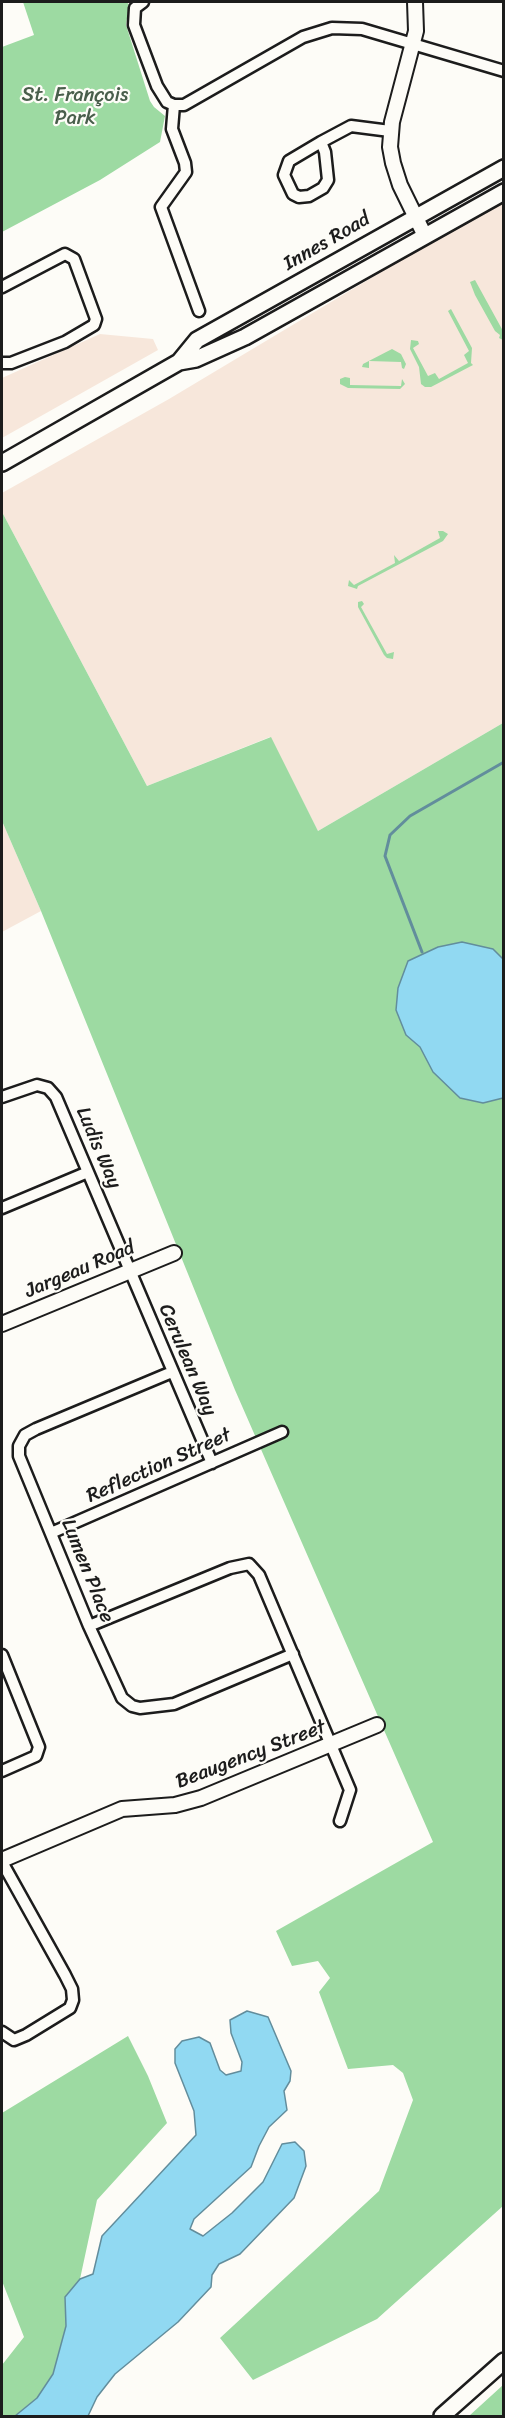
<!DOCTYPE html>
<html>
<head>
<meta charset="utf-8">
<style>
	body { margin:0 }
	#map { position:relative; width:505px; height:2418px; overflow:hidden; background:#fdfcf7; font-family:Sriracha,sans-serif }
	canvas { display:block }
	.frame { position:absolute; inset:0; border:3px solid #1c1c1c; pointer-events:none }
</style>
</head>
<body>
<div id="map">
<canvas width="505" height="2418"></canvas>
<div class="frame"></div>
</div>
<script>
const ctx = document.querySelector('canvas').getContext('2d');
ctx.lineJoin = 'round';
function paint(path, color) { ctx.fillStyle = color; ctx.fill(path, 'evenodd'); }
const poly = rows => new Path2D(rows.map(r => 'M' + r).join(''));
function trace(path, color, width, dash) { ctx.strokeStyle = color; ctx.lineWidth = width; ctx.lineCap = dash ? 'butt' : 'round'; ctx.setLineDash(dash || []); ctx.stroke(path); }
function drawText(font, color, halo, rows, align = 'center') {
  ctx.font = font + ' Sriracha,sans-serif'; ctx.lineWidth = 4.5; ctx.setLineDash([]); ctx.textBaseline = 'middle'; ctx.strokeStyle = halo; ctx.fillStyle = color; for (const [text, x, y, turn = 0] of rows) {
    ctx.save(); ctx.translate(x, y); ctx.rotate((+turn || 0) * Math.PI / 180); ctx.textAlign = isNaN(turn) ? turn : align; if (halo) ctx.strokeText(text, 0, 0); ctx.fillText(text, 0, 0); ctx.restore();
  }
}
const built = poly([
	[503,199,503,723,318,831,270,737,147,786,2,512,2,493,169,399],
	[100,334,153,339,158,350,2,438,2,378],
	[2,821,41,911,2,932]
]);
const green = poly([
	[23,2,127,2,129,5,126,25,150,101,154,107,165,116,160,142,100,180,2,232,2,47,34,35],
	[475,280,503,331,503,340,499,338,500,335,495,331,475,295,470,282],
	[451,309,472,348,471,363,473,365,431,387,425,387,421,384,419,367,410,349,411,340,418,341,419,344,413,348,428,376,435,373,439,379,468,363,464,355,469,351,448,311],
	[392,349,401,354,406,364,404,369,402,368,401,362,369,361,369,368,362,367,363,364],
	[345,377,350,378,350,385,401,386,402,379,405,384,400,389,348,388,340,384,340,379],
	[2,512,147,786,271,737,318,831,503,723,503,2206,377,2319,253,2380,220,2338,379,2191,413,2100,403,2073,393,2065,348,2069,319,1992,330,1978,318,1961,292,1966,276,1931,433,1842,235,1390,41,911,2,821],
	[438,531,443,531,448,534,443,541,358,586,357,589,348,586,349,580,354,585,395,563,394,555,399,561,440,538],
	[362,601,364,604,361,607,387,654,394,652,393,659,387,658,384,655,358,607,358,602],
	[128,2036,148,2076,167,2123,97,2200,80,2279,65,2297,66,2326,53,2374,37,2398,15,2416,2,2416,2,2365,24,2337,2,2281,2,2113],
	[503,2385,503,2416,469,2416]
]);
const water = poly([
	[462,942,493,949,503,959,503,1098,483,1103,460,1098,433,1072,420,1047,406,1035,396,1010,398,988,408,961,438,947,462,942],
	[247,2011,268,2017,291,2071,290,2081,284,2091,287,2110,269,2127,259,2146,251,2167,194,2219,190,2229,203,2236,232,2213,263,2182,282,2144,295,2142,304,2151,306,2166,294,2198,240,2254,219,2264,212,2275,211,2287,178,2322,115,2374,97,2397,88,2416,15,2416,37,2398,53,2374,66,2326,65,2297,80,2279,93,2274,102,2236,196,2135,194,2111,175,2063,175,2049,182,2041,199,2037,210,2043,220,2070,226,2075,241,2071,242,2062,231,2033,230,2020,247,2011]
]);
const stream = poly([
	[422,952,385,856,390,835,410,816,504,762]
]);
const minor = poly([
	[143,2,135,8,134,25,157,86,167,102,174,105,184,105,303,37,332,28,362,29,504,71],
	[174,105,172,129,185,163,186,172,161,207,199,311],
	[321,142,325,152,328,180,323,188,309,196,299,197,293,194,284,175,289,161,321,142,351,126,390,131],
	[2,287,65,254,74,259,96,319,94,325,65,342,11,363,2,363],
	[2,1097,37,1085,48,1088,56,1097,212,1463],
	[2,1208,88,1172],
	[172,1372,36,1429,25,1435,19,1446,19,1456,89,1626,122,1698,132,1706,140,1708,174,1704,293,1654],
	[51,1533,282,1432],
	[89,1626,230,1568,249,1564,259,1575,350,1790,340,1821],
	[2,1655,39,1747,36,1756,2,1771],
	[2,1862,65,1975,72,1989,73,2000,70,2008,26,2035,14,2040,2,2032]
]);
const tertiary = poly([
	[415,2,416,31,392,122,390,147,393,163,400,185,424,234],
	[2,1324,174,1253],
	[2,1860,122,1809,175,1805,201,1798,377,1725]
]);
const secondary = poly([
	[179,362,197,340,504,168],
	[2,463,179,362,196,359,245,337,504,192],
	[442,2416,504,2361]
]);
const parkNames = [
	["St. François",75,96],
	["Park",75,119]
];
const streetNames = [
	["Innes Road",327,242,-30],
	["Ludis Way",98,1148,67],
	["Jargeau Road",80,1270,-23],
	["Cerulean Way",187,1360,67],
	["Reflection Street",159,1466,-24],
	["Lumen Place",87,1571,68],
	["Beaugency Street",251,1755,-21]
];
paint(built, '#f7e7db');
paint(green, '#9ddaa2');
paint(water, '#91d9f2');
trace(water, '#628d9c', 1.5);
trace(stream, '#628d9c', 3);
trace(minor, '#1c1c1c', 15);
trace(tertiary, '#1c1c1c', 18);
trace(secondary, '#1c1c1c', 20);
trace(minor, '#fdfcf7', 10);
trace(tertiary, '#fdfcf7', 14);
trace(secondary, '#fdfcf7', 15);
drawText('20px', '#495e4b', '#fdfcf7', parkNames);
drawText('20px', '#1c1c1c', '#fdfcf7', streetNames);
</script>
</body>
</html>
